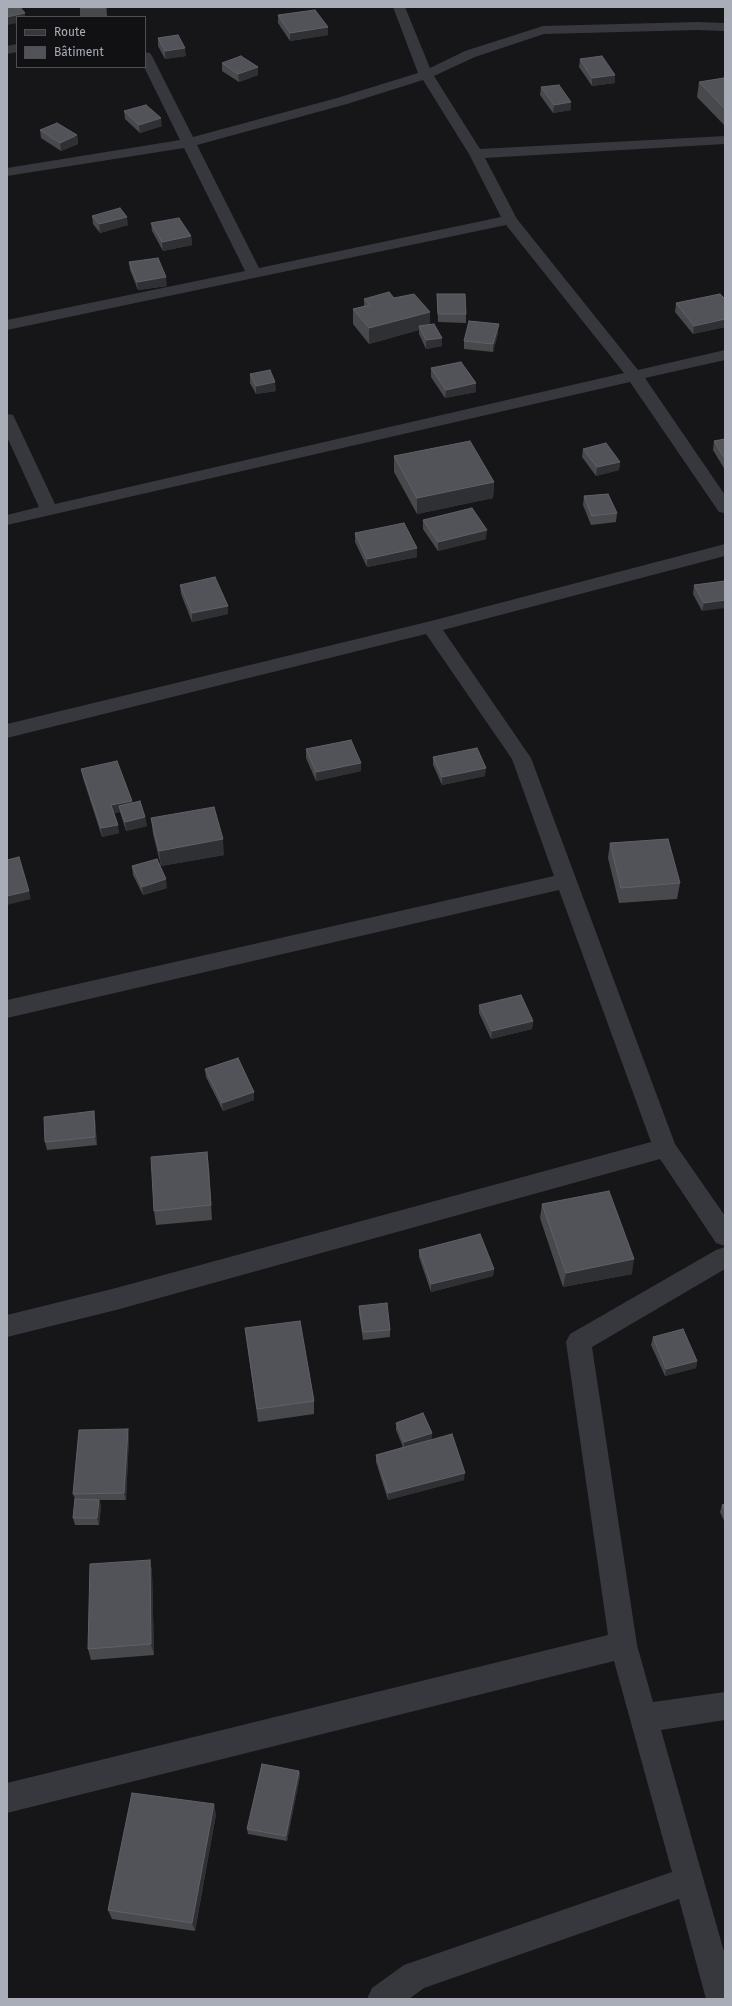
<!DOCTYPE html>
<html>
<head>
<meta charset="utf-8">
<style>
	body { margin:0 }
	#map { position:relative; width:732px; height:2006px; overflow:hidden; background:#161618; font-family:"Fira Sans",sans-serif }
	canvas { display:block }
	.frame { position:absolute; inset:0; border:8px solid #a8adb8; pointer-events:none }
	.legend { position:absolute; left:16px; top:16px; width:130px; height:52px; box-sizing:border-box; background:#111113; border:1px solid #4d4f55; margin:0; padding:5px 7px; list-style:none; font-size:12px; color:#a8adb8 }
	.legend li { display:flex; align-items:center; gap:8px; height:20px }
	.legend b { width:20px; border:1px solid #4d4f55 }
</style>
</head>
<body>
<div id="map">
<canvas width="732" height="2006"></canvas>
<div class="frame"></div>
<ul class="legend">
<li><b style="height:5px;background:#37383d"></b>Route</li>
<li><b style="height:11px;background:#525359"></b>Bâtiment</li>
</ul>
</div>
<script>
const ctx = document.querySelector('canvas').getContext('2d');
ctx.lineJoin = 'round';
const poly = rows => new Path2D(rows.map(r => 'M' + r).join(''));
function paint(path, color) { ctx.fillStyle = color; ctx.fill(path, 'evenodd'); }
function trace(path, color, width, dash) { ctx.strokeStyle = color; ctx.lineWidth = width; ctx.lineCap = dash ? 'butt' : 'round'; ctx.setLineDash(dash || []); ctx.stroke(path); }
const street = poly([
	[393,7,405,7,430,68,465,51,543,26,697,22,725,23,725,31,697,30,544,34,475,57,434,76,480,149,725,136,725,144,485,158,517,219,638,370,725,350,725,360,645,378,725,495,725,513,719,512,630,382,7,525,7,515,39,507,7,437,7,414,13,415,15,419,55,504,624,373,506,225,7,330,7,320,245,271,184,148,7,176,7,168,180,140,144,67,145,52,150,53,152,56,193,137,337,98,418,73,393,7],
	[423,80,469,154,501,217,259,268,197,145,347,104,423,80],
	[17,44,17,52,7,54,7,46,17,44],
	[725,544,725,556,443,630,531,758,675,1144,725,1216,725,1246,716,1243,660,1159,116,1310,7,1337,7,1315,116,1288,651,1142,559,890,7,1018,7,1000,554,876,512,759,426,634,7,738,7,724,431,621,725,544],
	[725,1247,725,1269,592,1347,637,1645,653,1702,725,1692,725,1720,661,1730,725,1955,725,1999,706,1999,679,1899,424,1988,409,1999,367,1999,372,1988,404,1965,672,1872,614,1661,7,1813,7,1783,608,1635,566,1342,570,1334,716,1250,725,1247]
]);
const wall = poly([
	[80,7,107,7,107,16,80,16],
	[278,15,328,27,328,35,290,41,278,23],
	[158,38,186,56,165,59,158,46],
	[580,59,615,83,592,86,579,67],
	[222,63,258,75,239,82,222,71],
	[725,79,725,126,697,97,699,82],
	[541,87,571,110,553,113,540,95],
	[124,111,162,126,140,133,125,119],
	[40,130,77,135,78,144,61,151,41,138],
	[92,216,128,225,100,233,93,224],
	[151,223,191,236,192,245,163,251,152,231],
	[129,262,167,286,138,290,130,270],
	[437,294,466,314,466,323,438,322],
	[394,298,430,324,442,338,442,346,426,349,419,334,419,330,369,344,353,324,353,309,364,306,364,299],
	[725,299,725,327,693,334,675,312,676,303],
	[498,333,493,352,464,349,464,341],
	[431,368,476,383,476,392,445,398,431,377],
	[250,374,276,391,256,394,250,383],
	[725,439,725,470,713,450,714,441],
	[583,449,620,462,619,470,596,476,582,457],
	[394,456,494,482,493,498,417,514,394,472],
	[584,496,617,513,616,522,591,525,583,505],
	[423,520,486,539,438,551,423,529],
	[355,533,417,557,367,567,355,542],
	[725,581,702,611,693,594,694,585],
	[180,585,228,606,228,614,192,622,181,594],
	[306,749,361,771,316,781,306,758],
	[433,757,485,776,442,785,433,765],
	[81,769,132,803,145,817,147,826,126,831,120,812,114,813,119,833,102,837,83,778],
	[151,818,224,855,161,866,153,834],
	[610,843,680,883,677,899,619,903,608,858],
	[132,866,167,888,143,895,133,875],
	[479,1005,533,1021,532,1029,491,1039,479,1013],
	[205,1069,254,1100,223,1111,206,1077],
	[95,1119,97,1145,47,1150,45,1142],
	[207,1152,209,1167,212,1220,156,1225,154,1211],
	[542,1204,632,1274,563,1287,540,1218],
	[419,1250,494,1269,493,1276,431,1292,419,1257],
	[359,1306,390,1330,390,1337,363,1340,359,1313],
	[245,1329,314,1401,314,1414,258,1422,247,1342],
	[653,1337,697,1361,696,1368,665,1376,651,1345],
	[396,1423,432,1433,431,1440,464,1480,388,1500,376,1462,376,1455,403,1447,396,1430],
	[129,1436,126,1500,99,1500,101,1506,99,1525,75,1525,73,1518,75,1499,73,1494],
	[725,1504,725,1523,720,1512,722,1505],
	[150,1560,152,1572,154,1655,91,1660,88,1649],
	[299,1771,300,1776,287,1841,248,1834,247,1829],
	[216,1814,195,1931,112,1919,108,1910]
]);
const shadedWall = poly([
	[106,7,107,7,107,16,106,8],
	[25,13,25,17,17,17,17,23,7,25,7,17],
	[328,27,328,35,290,41,290,33],
	[185,48,186,56,165,59,165,51],
	[258,67,258,75,239,82,238,74],
	[615,75,615,83,592,86,592,78],
	[571,102,571,110,553,113,554,105],
	[161,118,162,126,140,133,139,125],
	[77,135,78,144,61,151,60,143],
	[127,217,128,225,100,233,99,224],
	[191,236,192,245,163,251,162,242],
	[166,277,167,286,138,290,137,282],
	[430,312,430,327,419,326,419,330,369,344,369,328],
	[725,319,725,327,693,334,694,326],
	[499,324,498,333,493,352,493,344],
	[442,338,442,346,426,349,426,340],
	[275,382,276,391,256,394,256,386],
	[476,383,476,392,445,398,446,390],
	[620,462,619,470,596,476,597,467],
	[494,482,493,498,417,514,417,498],
	[487,530,486,539,438,551,438,542],
	[417,548,417,557,367,567,367,559],
	[725,600,725,608,702,611,704,603],
	[228,606,228,614,192,622,192,613],
	[361,763,361,771,316,781,316,772],
	[486,768,485,776,442,785,442,777],
	[132,801,133,809,119,806,120,812,112,814,111,805],
	[145,817,147,826,126,831,125,822],
	[118,825,119,833,102,837,101,828],
	[223,839,224,855,161,866,159,851],
	[166,879,167,888,143,895,142,887],
	[29,891,31,899,7,905,7,896],
	[533,1021,532,1029,491,1039,492,1031],
	[254,1092,254,1100,223,1111,222,1103],
	[94,1111,95,1119,97,1145,95,1137],
	[207,1152,209,1167,212,1220,211,1205],
	[634,1259,632,1274,563,1287,566,1273],
	[494,1269,493,1276,431,1292,431,1284],
	[697,1361,696,1368,665,1376,666,1369],
	[128,1429,129,1436,126,1500,124,1493],
	[432,1433,431,1440,404,1449,404,1442],
	[465,1473,464,1480,388,1500,388,1493],
	[99,1500,101,1506,99,1525,97,1518],
	[150,1560,152,1572,154,1655,151,1644],
	[299,1771,300,1776,287,1841,286,1836],
	[214,1804,216,1814,195,1931,192,1923]
]);
const building = poly([
	[7,7,20,7,25,13,7,17,7,7],
	[80,7,106,7,106,8,80,8,80,7],
	[315,10,328,27,290,33,278,15,315,10],
	[178,35,185,48,165,51,158,38,178,35],
	[241,56,258,67,238,74,222,63,241,56],
	[602,56,615,75,592,78,580,59,602,56],
	[724,78,725,79,725,109,699,82,724,78],
	[559,85,571,102,554,105,541,87,559,85],
	[146,105,161,118,139,125,124,111,146,105],
	[57,123,77,135,60,143,40,130,57,123],
	[120,208,127,217,99,224,92,216,120,208],
	[179,218,191,236,162,242,151,223,179,218],
	[158,258,166,277,137,282,129,262,158,258],
	[389,292,394,298,414,294,430,312,369,328,353,309,370,305,364,299,389,292],
	[437,294,465,294,466,314,438,314,437,294],
	[720,294,725,299,725,319,694,326,676,303,720,294],
	[469,321,499,324,493,344,464,341,469,321],
	[434,324,442,338,426,340,419,326,434,324],
	[461,362,476,383,446,390,431,368,461,362],
	[270,370,275,382,256,386,250,374,270,370],
	[725,439,725,459,714,441,725,439],
	[470,441,494,482,417,498,394,456,470,441],
	[606,443,620,462,597,467,583,449,606,443],
	[608,494,617,513,592,516,584,496,608,494],
	[472,508,487,530,438,542,423,520,472,508],
	[404,523,417,548,367,559,355,533,404,523],
	[215,577,228,606,192,613,180,585,215,577],
	[725,581,725,600,704,603,694,585,725,581],
	[351,740,361,763,316,772,306,749,351,740],
	[477,748,486,768,442,777,433,757,477,748],
	[117,761,132,801,111,805,118,825,101,828,81,769,117,761],
	[140,801,145,817,125,822,119,806,140,801],
	[214,807,223,839,159,851,151,818,214,807],
	[668,839,680,883,621,888,610,843,668,839],
	[19,857,29,891,7,896,7,860,19,857],
	[157,859,166,879,142,887,132,866,157,859],
	[521,995,533,1021,492,1031,479,1005,521,995],
	[238,1058,254,1092,222,1103,205,1069,238,1058],
	[94,1111,95,1137,45,1142,44,1117,94,1111],
	[207,1152,211,1205,154,1211,151,1157,207,1152],
	[609,1191,634,1259,566,1273,542,1204,609,1191],
	[480,1234,494,1269,431,1284,419,1250,480,1234],
	[387,1303,390,1330,363,1332,359,1306,387,1303],
	[300,1321,314,1401,257,1409,245,1328,300,1321],
	[683,1329,697,1361,666,1369,653,1337,683,1329],
	[423,1413,432,1433,404,1442,396,1423,423,1413],
	[128,1429,124,1493,73,1494,79,1430,128,1429],
	[452,1434,465,1473,388,1493,376,1455,452,1434],
	[75,1499,99,1500,97,1518,73,1518,75,1499],
	[725,1504,725,1511,722,1505,725,1504],
	[150,1560,151,1644,88,1649,90,1564,150,1560],
	[262,1764,299,1771,286,1836,247,1829,262,1764],
	[132,1793,214,1804,192,1923,108,1910,132,1793]
]);
paint(street, '#37383d');
paint(wall, '#47494d');
paint(shadedWall, '#2f3033');
paint(building, '#525359');
trace(building, '#5f6168', 1);
</script>
</body>
</html>
